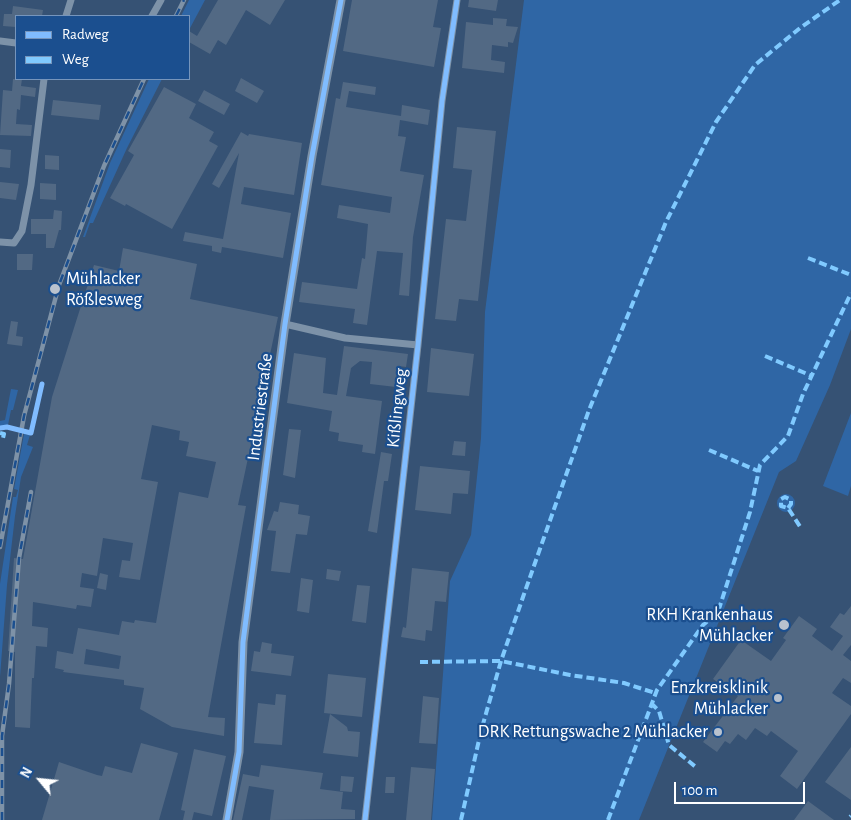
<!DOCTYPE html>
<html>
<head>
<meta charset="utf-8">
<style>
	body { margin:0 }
	#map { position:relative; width:851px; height:820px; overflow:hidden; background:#365274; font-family:"Alegreya Sans",sans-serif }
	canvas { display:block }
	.legend { position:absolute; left:15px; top:15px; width:175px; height:65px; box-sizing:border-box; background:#1b4f8f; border:1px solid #7695bc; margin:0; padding:6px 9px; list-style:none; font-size:15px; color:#fff }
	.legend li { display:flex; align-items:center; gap:10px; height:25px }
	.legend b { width:25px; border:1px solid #7695bc }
	.north { position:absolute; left:15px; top:755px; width:50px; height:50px; -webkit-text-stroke:4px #1b4f8f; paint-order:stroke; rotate:298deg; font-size:14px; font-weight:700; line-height:20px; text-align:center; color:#fff }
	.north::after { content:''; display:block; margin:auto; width:18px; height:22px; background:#fff; clip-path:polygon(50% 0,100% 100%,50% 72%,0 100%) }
	.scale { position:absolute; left:674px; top:782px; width:131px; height:22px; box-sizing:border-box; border:2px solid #fff; border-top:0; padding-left:6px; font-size:15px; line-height:18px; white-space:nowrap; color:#fff; -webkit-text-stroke:4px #1b4f8f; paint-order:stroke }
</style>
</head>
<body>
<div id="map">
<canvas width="851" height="820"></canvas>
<ul class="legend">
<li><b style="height:6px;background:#80bcff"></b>Radweg</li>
<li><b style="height:6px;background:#80caff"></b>Weg</li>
</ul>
<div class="north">N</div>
<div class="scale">100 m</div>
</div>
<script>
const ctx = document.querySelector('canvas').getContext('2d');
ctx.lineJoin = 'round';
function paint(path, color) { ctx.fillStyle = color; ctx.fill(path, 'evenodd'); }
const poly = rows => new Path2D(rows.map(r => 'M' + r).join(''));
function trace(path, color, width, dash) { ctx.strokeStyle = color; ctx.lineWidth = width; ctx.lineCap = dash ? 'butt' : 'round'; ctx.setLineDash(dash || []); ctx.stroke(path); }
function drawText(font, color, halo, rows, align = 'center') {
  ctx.font = font + ' "Alegreya Sans",sans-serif'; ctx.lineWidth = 4.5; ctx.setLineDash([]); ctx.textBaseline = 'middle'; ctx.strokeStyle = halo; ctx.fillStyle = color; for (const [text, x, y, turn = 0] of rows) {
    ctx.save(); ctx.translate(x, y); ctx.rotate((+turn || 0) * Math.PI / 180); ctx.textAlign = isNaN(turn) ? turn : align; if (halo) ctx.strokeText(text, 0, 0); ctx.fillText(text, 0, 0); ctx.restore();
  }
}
const green = poly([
	[189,0,205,0,189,30,189,16,181,16],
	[524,0,851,0,851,329,830,385,796,461,779,472,639,820,432,820,450,581,471,535,481,438,485,312],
	[149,79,162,79,127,148,93,223,90,223,85,237,83,237,110,163],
	[11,389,18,390,13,410,11,410,8,425,0,426,0,421,5,420],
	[851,413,851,486,848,496,823,486],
	[24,434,30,435,27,445,33,447,21,477,15,516,7,585,0,677,0,584,13,497,16,497,18,490,14,489],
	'777 503a9 9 0 1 1 18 0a9 9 0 1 1-18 0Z'
]);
const building = poly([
	[218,0,285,0,270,25,246,10,226,45,218,40,210,54,189,42,189,31,197,36],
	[352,0,438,0,433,27,441,28,434,67,343,51],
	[469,0,498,0,496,11,468,7],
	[13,6,43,10,42,16,16,16,16,27,3,26,4,14,12,14],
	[493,18,507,19,506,26,518,27,513,43,508,42,508,47,492,45,491,60,505,62,504,73,462,68,466,22,493,25],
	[241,78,264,91,257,103,235,91],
	[13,79,22,79,21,86,36,88,35,97,21,95,20,110,17,109,16,124,32,125,31,136,0,135,3,90,12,91],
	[343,82,376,87,375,95,349,91,346,107,401,116,402,105,430,110,428,125,400,120,398,136,406,137,400,171,424,175,413,237,409,296,399,295,403,253,377,251,367,325,353,323,355,309,299,302,302,282,357,289,362,258,365,259,368,224,337,218,339,205,390,213,392,197,321,185,336,98,340,99],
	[164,87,196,104,189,118,214,132,209,141,218,146,172,229,126,204,125,206,110,198,134,155,128,151],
	[204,90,230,104,224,115,198,101],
	[53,100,101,105,99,120,51,115],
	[457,127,496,131,478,301,459,299,456,321,435,319,446,219,466,221,472,170,453,168],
	[241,132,248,136,249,134,302,143,294,195,244,187,241,204,291,213,283,258,222,247,221,253,212,251,212,246,183,241,185,232,223,239,239,153,219,188,212,184],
	[0,149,11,150,10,168,0,167],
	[45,155,59,156,59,170,45,169],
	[0,182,19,184,16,200,0,198],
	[40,183,56,184,56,200,40,199],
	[54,210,62,211,61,230,59,230,54,248,46,248,46,234,31,234,31,219,53,219],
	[123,248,197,264,190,299,278,317,238,505,246,506,208,717,225,718,224,736,172,727,140,709,144,688,124,685,124,680,63,672,64,670,55,668,57,651,73,654,78,628,119,635,122,621,134,623,135,620,156,623,179,492,208,498,216,462,186,456,189,442,179,440,180,431,152,425,141,479,158,482,140,580,119,577,122,560,130,561,133,543,103,538,97,576,82,573,80,587,94,589,91,607,77,605,76,609,33,602,32,626,48,628,47,647,36,646,34,678,32,678,30,728,15,727,15,652,8,651,14,558,23,559,52,397,94,265,119,271],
	[86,649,121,656,119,669,84,664],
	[17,254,33,254,32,270,17,270],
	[11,321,18,322,16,336,23,337,22,346,7,344],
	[344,346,408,354,406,367,399,366,396,387,370,384,372,362,360,361,351,368,346,396,382,401,375,454,362,452,363,445,338,441,339,433,329,431,332,411,287,403,294,353,326,358,323,393,337,395],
	[431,348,474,354,469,396,427,392],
	[289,429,301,430,295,478,283,475],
	[454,441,466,442,465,456,452,455],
	[381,452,392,454,388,481,384,481,377,533,368,531],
	[420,466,470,471,468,494,453,493,451,514,415,510],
	[280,502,299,505,298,514,310,516,307,535,296,534,290,573,271,571,276,531,267,530,274,511,278,512],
	[412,568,449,572,446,602,435,601,432,631,426,630,425,641,401,637,403,627,406,628],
	[327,569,341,571,339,581,326,579],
	[100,573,108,575,106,590,97,588],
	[301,578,313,580,309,613,297,611],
	[357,585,370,586,366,623,352,621],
	[851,606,851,645,843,655,851,661,851,683,843,678,832,693,851,706,851,714,797,789,780,776,798,751,771,731,767,736,755,728,746,740,738,734,730,744,725,741,717,752,703,742,738,696,713,679,741,640,771,661,786,640,783,638,799,616,817,629,812,636,832,651,843,636,830,627,840,613,844,615],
	[262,642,272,644,271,653,294,656,291,676,251,671,254,651,260,652],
	[328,674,366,678,362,717,324,713],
	[276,694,286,695,282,745,254,743,258,703,275,705],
	[423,696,439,698,436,744,419,743],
	[330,714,347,727,348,731,360,732,358,757,323,753],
	[141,743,178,753,159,820,42,820,59,762,97,775,102,776,105,766,132,773],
	[851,747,851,800,825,782],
	[194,749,226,756,212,816,194,812,192,820,183,820,185,811,181,810],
	[261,765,323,773,320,789,343,792,341,809,355,810,355,819,270,820,274,790,249,786,242,820,233,820,243,774,259,777],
	[411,767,435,769,431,820,406,820],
	[341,776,354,777,352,792,340,791],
	[386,777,395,777,394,793,385,793],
	[808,801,834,820,794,820]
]);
const minor = poly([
	[66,16,71,0],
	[152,16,161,0],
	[0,41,16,43],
	[0,242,14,243,22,231,31,185,44,79],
	[285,324,345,338,418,345],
	[365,820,418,345,442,101,457,0]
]);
const tertiary = poly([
	[227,820,239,752,243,642,285,324,312,156,341,0]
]);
const rail = poly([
	[176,16,184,0],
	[0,547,24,416,59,285,104,166,144,79],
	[2,820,2,736,9,684,19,558,31,492]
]);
const quiet = poly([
	[808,258,851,275],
	[765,356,812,376],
	[0,433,4,434,3,438,0,438],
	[709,450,758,471],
	[788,508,791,504,791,500,785,497,781,499,781,506,788,508,801,528],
	[420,662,501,661,570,675,624,683,655,693],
	[651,703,659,711,669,745,697,768],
	[850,817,851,816],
	[461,820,481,731,501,661,523,597,589,410,666,222,716,122,755,65,800,28,840,0],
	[608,820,657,690,703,625,718,612,750,512,760,465,788,436,803,394,851,293]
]);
const cycleway = poly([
	[0,428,7,427,31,433,42,384],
	[227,820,239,752,243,642,285,324,312,156,341,0],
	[365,820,418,345,442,101,457,0]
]);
const markers = [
	[55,289,6,"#b9c2ce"],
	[784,625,6,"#b9c2ce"],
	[778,698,5,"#b9c2ce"],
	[718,732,5,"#b9c2ce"]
];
const poiNames = [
	["Mühlacker",66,279,"left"],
	["Rößlesweg",66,300,"left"],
	["RKH Krankenhaus",773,615],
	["Mühlacker",773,636],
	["Enzkreisklinik",768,688],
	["Mühlacker",768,709],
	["DRK Rettungswache 2 Mühlacker",708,732]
];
const streetNames = [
	["Industriestraße",260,407,-83],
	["Kißlingweg",397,408,-84]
];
paint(green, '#2f66a5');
paint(building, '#526984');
trace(minor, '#7d92a8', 7);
trace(tertiary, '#7d92a8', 9);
trace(rail, '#7e92a7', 4.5);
trace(rail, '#1b4f8f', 2.5, [8]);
trace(quiet, '#80caff', 4, [8, 4]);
trace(cycleway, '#80bcff', 5);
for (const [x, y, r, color] of markers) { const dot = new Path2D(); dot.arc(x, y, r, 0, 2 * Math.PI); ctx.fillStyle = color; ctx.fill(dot); trace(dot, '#1b4f8f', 2); }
drawText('18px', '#fff', '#1b4f8f', poiNames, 'right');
drawText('18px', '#fff', '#1b4f8f', streetNames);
</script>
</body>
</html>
